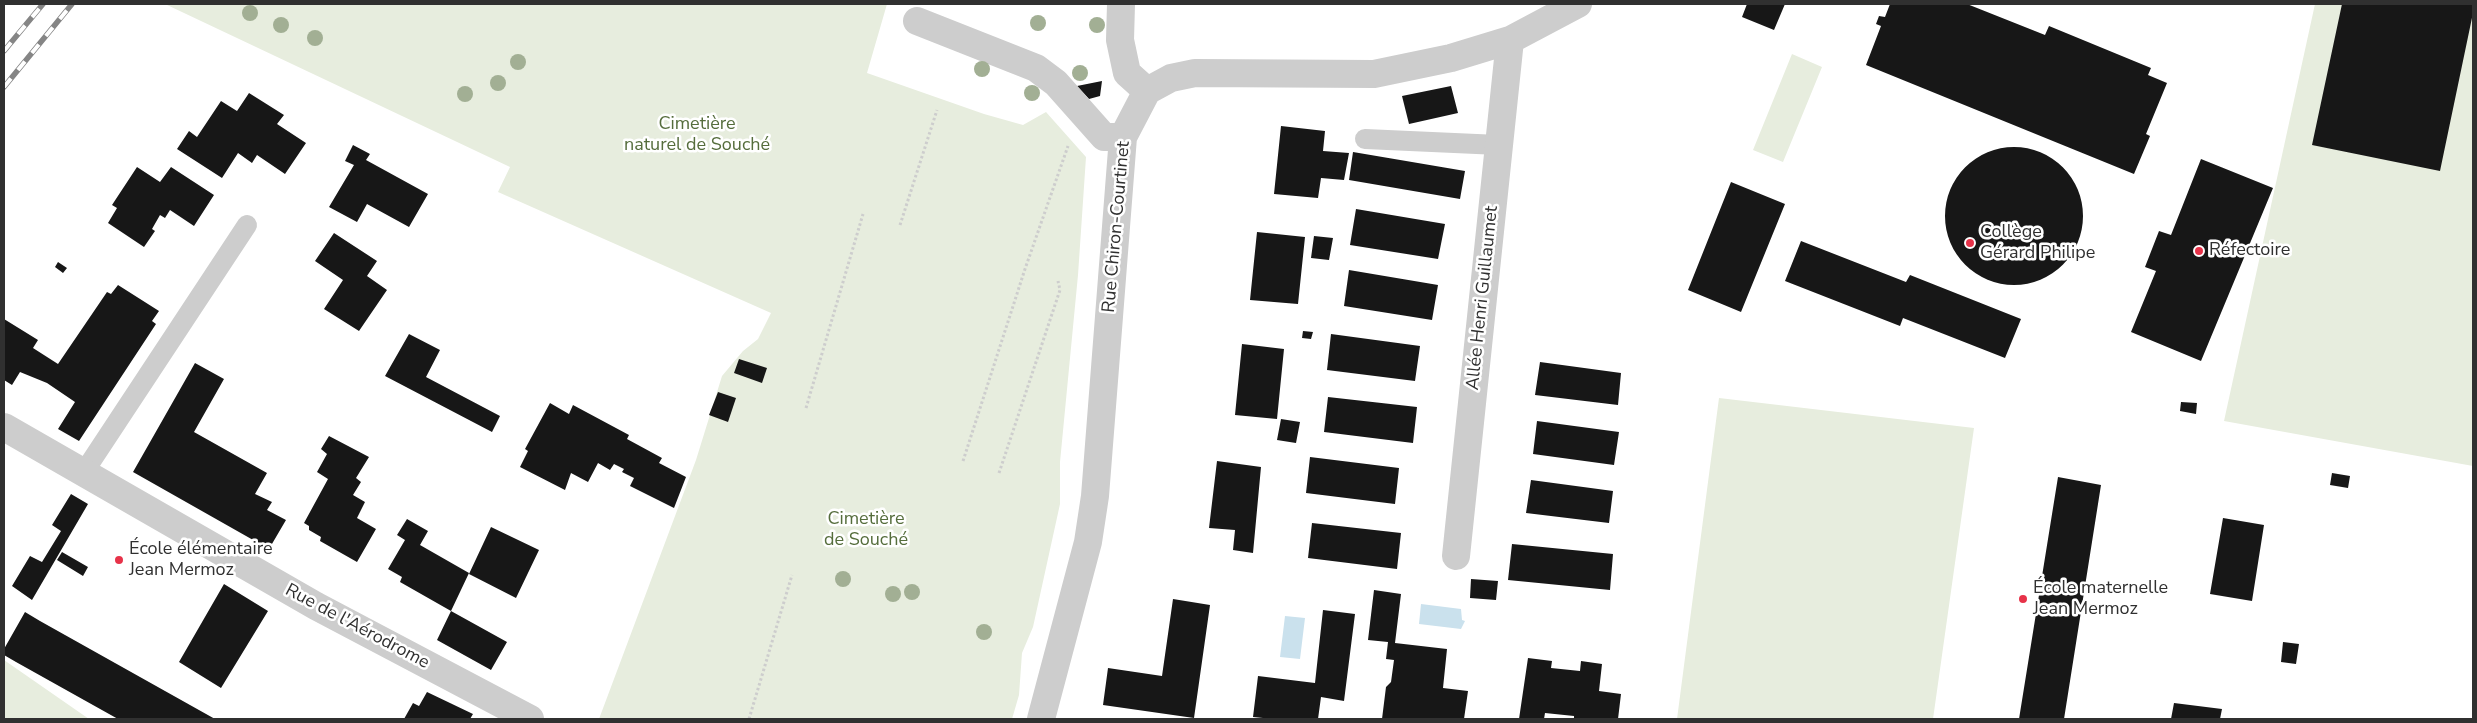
<!DOCTYPE html>
<html>
<head>
<meta charset="utf-8">
<style>
	body { margin:0 }
	#map { position:relative; width:2477px; height:723px; overflow:hidden; background:#fff; font-family:"Nunito Sans",sans-serif }
	canvas { display:block }
	.frame { position:absolute; inset:0; border:5px solid #303030; pointer-events:none }
</style>
</head>
<body>
<div id="map">
<canvas width="2477" height="723"></canvas>
<div class="frame"></div>
</div>
<script>
const ctx = document.querySelector('canvas').getContext('2d');
ctx.lineJoin = 'round';
function paint(path, color) { ctx.fillStyle = color; ctx.fill(path, 'evenodd'); }
const poly = rows => new Path2D(rows.map(r => 'M' + r).join(''));
function trace(path, color, width, dash) { ctx.strokeStyle = color; ctx.lineWidth = width; ctx.lineCap = dash ? 'butt' : 'round'; ctx.setLineDash(dash || []); ctx.stroke(path); }
function drawText(font, color, halo, rows, align = 'center') {
  ctx.font = font + ' "Nunito Sans",sans-serif'; ctx.lineWidth = 5; ctx.setLineDash([]); ctx.textBaseline = 'middle'; ctx.strokeStyle = halo; ctx.fillStyle = color; for (const [text, x, y, turn = 0] of rows) {
    ctx.save(); ctx.translate(x, y); ctx.rotate((+turn || 0) * Math.PI / 180); ctx.textAlign = isNaN(turn) ? turn : align; if (halo) ctx.strokeText(text, 0, 0); ctx.fillText(text, 0, 0); ctx.restore();
  }
}
const green = poly([
	[165,4,887,4,867,73,984,114,1023,125,1046,112,1086,157,1078,275,1060,462,1060,504,1033,627,1022,653,1019,695,1012,719,599,719,696,460,722,376,743,351,758,339,771,313,498,192,510,167],
	[2315,4,2473,4,2473,466,2224,421],
	[1792,54,1822,67,1783,162,1753,150],
	[1719,398,1974,428,1933,719,1677,719],
	[4,660,89,719,4,719]
]);
const water = poly([
	[1421,604,1461,609,1462,620,1465,621,1461,629,1419,624],
	[1285,616,1305,618,1300,659,1280,657]
]);
const building = poly([
	[1747,4,1785,4,1774,30,1742,17],
	[1890,4,1967,4,2045,35,2049,26,2151,68,2148,75,2167,83,2146,134,2150,136,2134,174,1866,65,1881,26,1876,24,1879,16,1885,17],
	[2342,4,2473,4,2473,13,2440,171,2312,145],
	[1102,81,1100,96,1089,99,1077,86],
	[1451,86,1458,113,1409,124,1402,96],
	[249,93,284,115,277,124,306,143,285,174,257,155,252,163,238,153,222,178,177,149,189,131,197,137,221,101,237,111],
	[1281,126,1325,131,1323,151,1349,153,1344,180,1321,178,1318,198,1274,194],
	[353,145,370,154,366,160,428,194,409,227,367,204,357,222,329,207,354,165,345,161],
	'1945 216a69 69 0 1 1 138 0a69 69 0 1 1-138 0Z',
	[1353,152,1465,171,1460,199,1349,180],
	[2201,159,2273,188,2201,361,2131,332,2156,271,2145,267,2159,231,2171,235],
	[137,167,160,182,171,167,214,195,194,226,170,210,165,218,160,215,152,229,155,231,144,247,108,223,117,208,112,205],
	[1731,182,1785,204,1741,312,1688,290],
	[1356,209,1445,224,1438,259,1350,245],
	[1257,232,1305,237,1298,304,1250,300],
	[334,233,377,261,367,276,387,290,359,331,324,309,343,280,315,261],
	[1314,236,1333,238,1329,260,1311,258],
	[1801,241,1906,282,1910,275,2021,319,2005,358,1903,318,1900,326,1785,281],
	[58,262,67,268,63,273,55,267],
	[1349,270,1438,285,1432,320,1344,306],
	[118,285,159,311,152,321,156,324,79,441,58,429,75,402,47,383,20,372,12,385,4,380,4,319,38,340,33,348,58,364,107,292,111,294],
	[1303,331,1313,332,1311,339,1302,338],
	[409,334,440,350,426,377,500,416,492,432,385,376],
	[1331,334,1420,346,1415,381,1327,370],
	[1242,344,1284,349,1277,419,1235,415],
	[739,359,767,368,762,383,734,373],
	[1540,362,1621,373,1618,405,1535,395],
	[195,363,224,379,194,432,267,473,255,494,272,502,267,510,286,520,269,549,133,472],
	[718,392,736,398,728,422,709,415],
	[1328,397,1417,407,1413,443,1324,432],
	[2181,402,2197,403,2196,414,2180,411],
	[550,403,569,414,573,405,629,435,627,439,662,458,659,463,686,477,674,508,630,486,634,478,622,472,624,469,614,464,610,470,598,463,588,482,571,473,565,490,520,467,528,451,525,449],
	[1281,419,1300,422,1296,443,1277,440],
	[1537,421,1619,432,1614,465,1533,454],
	[329,436,369,457,356,478,361,482,353,495,365,502,357,518,376,529,357,562,320,541,321,537,309,530,309,526,304,523,328,479,317,472,327,454,321,449],
	[1310,457,1399,468,1395,504,1306,493],
	[1217,461,1261,467,1253,553,1233,550,1235,530,1209,528],
	[2332,473,2350,476,2348,488,2330,485],
	[2058,477,2101,485,2064,719,2019,719],
	[1531,480,1613,491,1609,523,1526,513],
	[71,494,88,504,32,600,12,586,30,556,42,562,61,531,52,525],
	[2223,518,2264,525,2252,601,2210,594],
	[407,519,428,531,420,545,469,573,451,611,400,582,402,577,388,569,405,540,397,535],
	[1312,523,1401,533,1397,569,1308,558],
	[491,527,539,550,516,598,469,574],
	[1512,544,1613,554,1610,590,1508,580],
	[62,552,88,567,83,576,57,560],
	[1471,579,1498,581,1496,600,1470,598],
	[224,584,268,611,221,688,179,662],
	[1374,590,1401,594,1395,643,1447,649,1443,688,1468,691,1464,719,1382,719,1386,687,1391,682,1394,660,1386,659,1388,642,1368,640],
	[1173,599,1210,605,1194,718,1103,705,1108,668,1162,676],
	[1323,610,1355,614,1344,701,1321,697,1318,719,1273,719,1253,717,1258,676,1315,683],
	[451,611,507,642,491,670,437,640],
	[25,612,40,621,215,719,118,719,16,662,4,655,4,649],
	[2283,642,2299,644,2296,664,2281,662],
	[1528,658,1552,661,1551,668,1580,671,1581,661,1602,664,1599,691,1621,694,1618,719,1574,719,1574,716,1545,713,1544,719,1519,719],
	[427,692,473,714,470,719,404,719,413,703,419,706],
	[2174,703,2222,709,2220,719,2171,719]
]);
const path = poly([
	[900,225,937,110],
	[806,408,863,214],
	[963,461,1025,269,1068,146],
	[999,473,1060,290,1058,281],
	[749,719,792,575]
]);
const service = poly([
	[1365,139,1499,145],
	[84,472,247,225]
]);
const minor = poly([
	[1121,4,1120,40,1127,73,1147,91],
	[917,21,1036,68,1056,83,1104,137,1123,137],
	[1456,556,1510,40],
	[1041,719,1088,542,1095,496,1123,137,1147,91,1171,78,1195,73,1374,74,1451,58,1510,40,1578,4]
]);
const tertiary = poly([
	[4,427,316,606,530,719]
]);
const rail = poly([
	[4,51,43,4],
	[4,87,72,4]
]);
const trees = [
	[250,13],
	[1038,23],
	[281,25],
	[1097,25],
	[315,38],
	[518,62],
	[982,69],
	[1080,73],
	[498,83],
	[1032,93],
	[465,94],
	[843,579],
	[912,592],
	[893,594],
	[984,632]
];
const markers = [
	[1970,243,5,"#e73249"],
	[2199,251,5,"#e73249"],
	[119,560,5,"#e73249"],
	[2023,599,5,"#e73249"]
];
const parkNames = [
	["Cimetière",697,125],
	["naturel de Souché",697,146],
	["Cimetière",866,520],
	["de Souché",866,541]
];
const streetNames = [
	["Rue Chiron-Courtinet",1117,227,-85],
	["Allée Henri Guillaumet",1483,298,-84],
	["Rue de l'Aérodrome",357,627,28]
];
const poiNames = [
	["Collège",1980,233],
	["Gérard Philipe",1980,254],
	["Réfectoire",2209,251],
	["École élémentaire",129,550],
	["Jean Mermoz",129,571],
	["École maternelle",2033,589],
	["Jean Mermoz",2033,610]
];
paint(green, '#e7edde');
paint(water, '#cae1ed');
paint(building, '#171717');
trace(path, '#cdcdcd', 3, [2.5, 2.5]);
trace(service, '#cdcdcd', 20);
trace(minor, '#cdcdcd', 28);
trace(tertiary, '#cdcdcd', 28);
trace(rail, '#858585', 5.5);
trace(rail, '#fff', 4, [11]);
ctx.fillStyle = '#a2af94';
for (const [x, y] of trees) { ctx.beginPath(); ctx.arc(x, y, 8, 0, 2 * Math.PI); ctx.fill(); }
for (const [x, y, r, color] of markers) { const dot = new Path2D(); dot.arc(x, y, r, 0, 2 * Math.PI); ctx.fillStyle = color; ctx.fill(dot); trace(dot, '#fff', 2); }
drawText('18px', '#556d3c', '#fff', parkNames);
drawText('18px', '#303030', '#fff', streetNames);
drawText('18px', '#303030', '#fff', poiNames, 'left');
</script>
</body>
</html>
